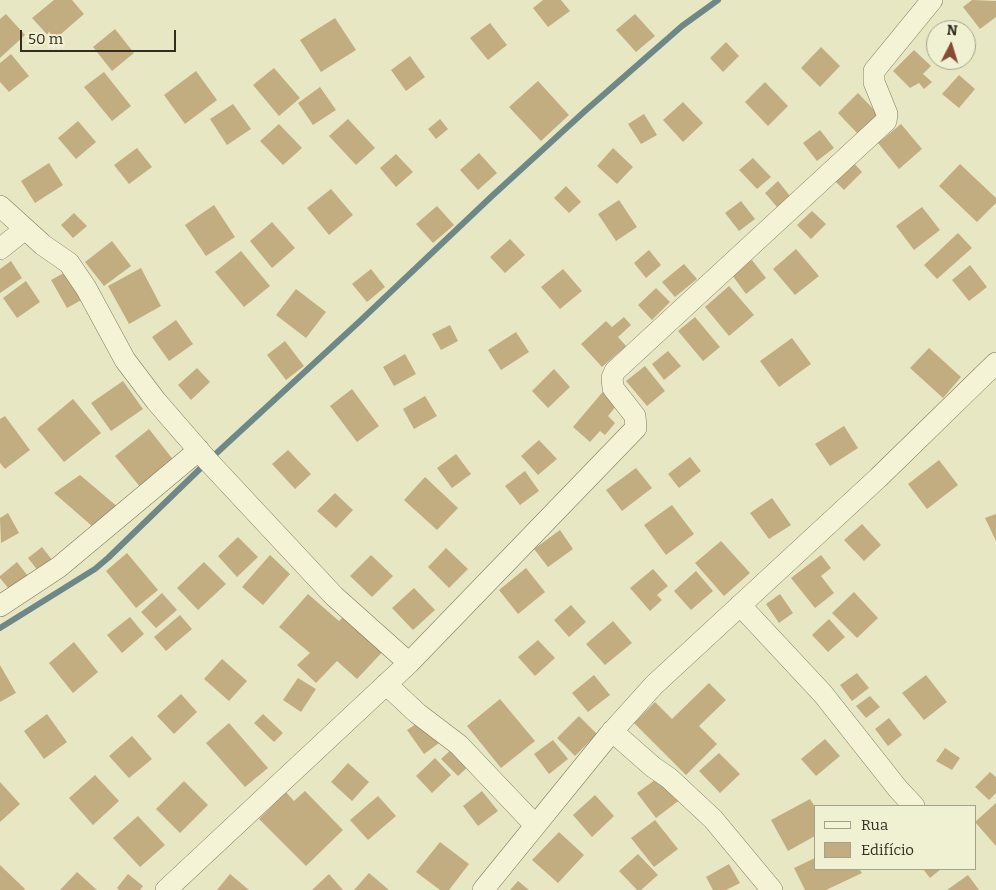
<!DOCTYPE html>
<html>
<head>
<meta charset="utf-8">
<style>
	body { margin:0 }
	#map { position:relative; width:996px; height:890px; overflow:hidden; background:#e8e7c4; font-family:Bitter,serif }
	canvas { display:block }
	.legend { position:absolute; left:814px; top:805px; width:162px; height:65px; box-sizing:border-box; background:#f0f0d3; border:1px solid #a4a28b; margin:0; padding:6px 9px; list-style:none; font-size:15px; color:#322e1f }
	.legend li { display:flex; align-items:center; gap:10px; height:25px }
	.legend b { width:25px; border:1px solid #a4a28b }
	.north { position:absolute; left:926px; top:20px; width:50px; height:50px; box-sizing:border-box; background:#f0f0d3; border:1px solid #a4a28b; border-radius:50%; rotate:5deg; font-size:14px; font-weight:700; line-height:20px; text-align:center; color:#322e1f }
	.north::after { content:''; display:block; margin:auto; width:18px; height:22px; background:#874b35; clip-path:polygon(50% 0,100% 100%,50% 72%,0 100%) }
	.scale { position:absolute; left:20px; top:30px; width:156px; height:22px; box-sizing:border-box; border:2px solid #322e1f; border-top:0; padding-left:6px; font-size:15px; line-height:18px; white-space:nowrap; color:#322e1f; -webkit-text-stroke:4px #f0f0d3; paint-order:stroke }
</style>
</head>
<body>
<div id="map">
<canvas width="996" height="890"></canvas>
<ul class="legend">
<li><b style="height:6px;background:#f4f3d6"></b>Rua</li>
<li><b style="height:14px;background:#c1ad7f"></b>Edifício</li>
</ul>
<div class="north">N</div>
<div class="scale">50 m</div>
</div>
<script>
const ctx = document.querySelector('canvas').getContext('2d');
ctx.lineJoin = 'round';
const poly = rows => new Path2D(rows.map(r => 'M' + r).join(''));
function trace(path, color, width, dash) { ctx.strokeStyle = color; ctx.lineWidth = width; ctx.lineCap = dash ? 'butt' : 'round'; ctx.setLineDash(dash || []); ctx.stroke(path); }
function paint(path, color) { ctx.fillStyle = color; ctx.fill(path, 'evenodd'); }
const stream = poly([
	[0,628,95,569,108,558,208,461,360,321,492,196,585,111,682,26,718,0]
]);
const building = poly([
	[54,0,72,0,84,14,53,41,32,18],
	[543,0,561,0,570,11,548,27,533,8],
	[972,0,996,1,996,17,980,29,963,7],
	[6,14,25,35,0,58,0,19],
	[635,14,655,36,636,52,616,30],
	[335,18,356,50,321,72,300,40],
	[490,23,507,45,488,60,470,38],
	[115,29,134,53,112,71,93,47],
	[726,42,739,56,723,72,710,58],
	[821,47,840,66,820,87,801,68],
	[914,50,931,66,923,74,932,82,924,89,919,83,910,88,893,71],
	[11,54,29,76,9,92,0,82,0,63],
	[410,56,425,77,406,91,391,70],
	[274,68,300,98,279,116,253,85],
	[196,71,217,100,185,124,164,95],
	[104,72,131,106,112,121,84,87],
	[959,75,975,89,959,108,942,94],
	[538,81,569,115,541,141,509,107],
	[765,82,788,106,768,126,745,102],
	[320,87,336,110,313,125,298,103],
	[858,93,878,114,858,134,838,113],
	[683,102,703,123,683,142,663,120],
	[233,104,251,129,227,145,210,119],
	[644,114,657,135,641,144,628,124],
	[348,119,375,148,356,165,329,136],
	[440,119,448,129,436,139,428,129],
	[78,121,96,142,76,159,58,138],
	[279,124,302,148,283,165,260,141],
	[901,124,922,149,899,169,878,143],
	[820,130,834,148,817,161,803,143],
	[137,148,152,167,129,184,114,165],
	[613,148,633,167,617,184,597,166],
	[479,153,497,173,478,190,460,170],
	[396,154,413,172,396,187,380,168],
	[753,158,771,177,757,189,739,170],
	[851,160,862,172,844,190,832,178],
	[49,163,63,185,35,203,21,181],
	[960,164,996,198,996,203,977,222,939,186],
	[778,181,790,196,777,207,765,193],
	[566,186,581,202,569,213,554,198],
	[331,189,353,215,329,235,307,208],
	[619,200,637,227,616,241,598,214],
	[741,201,755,219,739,231,725,213],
	[214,205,235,237,206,256,185,225],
	[437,206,454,225,433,243,416,224],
	[922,207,940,230,914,250,896,226],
	[812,211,826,224,811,239,797,225],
	[74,213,87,226,73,238,61,225],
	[272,222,295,248,272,268,250,241],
	[958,233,972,248,937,279,924,265],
	[510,239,525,255,505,273,490,257],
	[112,241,131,266,104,286,85,262],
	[796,249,819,276,795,295,773,269],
	[649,250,661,265,646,278,634,263],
	[241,251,270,286,244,307,215,272],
	[752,260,766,278,746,294,732,275],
	[11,261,22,278,0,293,0,269],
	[684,264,697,279,675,297,662,282],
	[970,265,987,287,969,301,952,280],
	[141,268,161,306,129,324,108,286],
	[71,269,87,297,67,308,51,280],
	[371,269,385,287,367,302,352,284],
	[563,269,582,291,560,309,541,287],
	[26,281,40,302,17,318,3,298],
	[729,286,754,315,729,336,705,307],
	[656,288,670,302,652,320,638,305],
	[296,289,326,312,306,338,276,315],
	[624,317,631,325,618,337,626,346,602,367,581,344,606,321,612,327],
	[695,317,720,347,703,361,678,331],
	[176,320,193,344,169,361,152,337],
	[450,325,458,341,441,350,432,334],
	[516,332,529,352,501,370,488,350],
	[792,338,811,364,779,387,760,361],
	[285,341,304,366,286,380,267,355],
	[929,348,961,377,943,398,910,368],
	[668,351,681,366,664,380,652,364],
	[405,354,416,374,394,386,383,367],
	[645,366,665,391,647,406,626,381],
	[197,368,210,382,191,400,178,385],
	[554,369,570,387,548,408,532,391],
	[123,381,143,409,111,431,91,403],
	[606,388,621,400,608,416,615,423,605,435,600,431,590,442,573,427],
	[352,389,379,426,357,442,330,406],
	[425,396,437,416,414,429,403,409],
	[73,399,101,433,64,462,37,429],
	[5,416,30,450,5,469,0,463,0,419],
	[844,426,858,448,830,466,815,444],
	[149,429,175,462,141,488,115,456],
	[539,440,557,459,538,475,521,456],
	[288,450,311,474,295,489,272,464],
	[456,454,471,474,452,488,437,468],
	[690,457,701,471,679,488,668,474],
	[939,460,958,485,927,509,908,484],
	[636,468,652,488,622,511,606,490],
	[525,471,539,491,520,505,505,486],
	[80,475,119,508,92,526,54,493],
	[425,477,458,508,437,530,404,500],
	[335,493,353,510,336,528,317,511],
	[772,498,791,525,769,539,750,513],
	[672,505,694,534,666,555,644,525],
	[8,513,19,533,1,543,0,518],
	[996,514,996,541,985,518],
	[862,524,881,545,864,561,844,540],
	[560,530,573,549,548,567,534,549],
	[238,537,258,557,237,577,218,556],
	[721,541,750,573,724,596,695,563],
	[42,547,56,565,42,576,28,558],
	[446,548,468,569,449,588,428,567],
	[127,553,158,590,136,608,106,571],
	[270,555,290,574,263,605,242,587],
	[371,555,393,576,372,597,350,576],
	[821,555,831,568,821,576,834,593,815,608,791,578],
	[17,562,31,580,13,594,0,578,0,576],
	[204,562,226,584,198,610,177,588],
	[526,568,545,592,518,614,499,590],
	[653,569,668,586,657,595,662,600,650,611,630,588],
	[696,571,713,591,691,610,674,591],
	[414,588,435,610,413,630,392,608],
	[854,592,878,618,857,638,832,613],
	[162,593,177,610,156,628,141,612],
	[308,594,339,621,350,610,388,646,357,679,337,661,316,683,297,665,310,653,279,627],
	[780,594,793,613,779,623,766,604],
	[571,605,586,622,569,637,554,620],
	[180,615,192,629,166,651,154,637],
	[130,617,144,634,122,653,107,635],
	[829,619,845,637,828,652,812,635],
	[613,621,632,643,605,665,586,644],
	[538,640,555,658,535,676,518,657],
	[74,642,98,672,73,693,49,663],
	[222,659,247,681,229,701,204,679],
	[0,665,16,693,0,702],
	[857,673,869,688,852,701,840,685],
	[594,675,610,695,588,712,572,693],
	[926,675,947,702,924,720,902,693],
	[298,678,316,689,301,712,283,700],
	[709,683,726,700,699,726,717,744,686,775,634,723,655,702,672,719],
	[181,694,197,712,174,734,157,716],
	[870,696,880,707,866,718,856,706],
	[500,699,535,741,501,768,467,726],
	[47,714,67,742,44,759,24,731],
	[263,714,283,733,274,742,254,723],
	[579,716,597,734,575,756,557,738],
	[889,718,902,735,888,746,875,729],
	[422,720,439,743,424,754,407,730],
	[229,723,268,768,245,787,206,743],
	[132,736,152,759,129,778,109,756],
	[825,739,840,756,816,776,801,759],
	[553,740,568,759,549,774,534,754],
	[456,745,472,763,458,776,441,759],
	[945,748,960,758,952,770,936,761],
	[719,753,740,774,720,793,699,771],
	[435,758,451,775,432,793,416,776],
	[348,763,369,782,352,801,331,782],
	[990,772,996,777,996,793,989,800,975,787],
	[663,774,681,799,656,818,637,793],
	[95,775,119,801,93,825,69,798],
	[184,781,208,805,180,833,156,809],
	[0,782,20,804,0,822],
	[305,791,343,830,306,866,259,819,286,792,294,801],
	[482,791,498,811,478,826,463,806],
	[595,795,614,816,592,837,573,815],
	[378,796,396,816,368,840,350,820],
	[810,799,815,807,815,836,788,851,771,820],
	[996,803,996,846,975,822],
	[138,816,165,845,140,867,113,838],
	[655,820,678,849,654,867,631,838],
	[559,832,584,855,558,883,532,860],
	[440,842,469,864,449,890,440,890,416,872],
	[638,854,658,875,641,890,637,890,619,871],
	[815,858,815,869,859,869,862,873,826,890,805,890,794,868],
	[729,864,740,883,726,890,713,890,706,877],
	[0,865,25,889,24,890,0,890],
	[923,869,941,869,930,878],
	[77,872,97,890,60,890],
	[369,873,389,890,354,890],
	[128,874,143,886,140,890,119,890,117,888],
	[230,874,249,890,217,890],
	[329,874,343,890,312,890],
	[968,875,979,890,947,890],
	[518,881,529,890,510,890]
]);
const minor = poly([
	[0,206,43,245,69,263,86,288,125,360,156,401,208,461,334,596,409,663],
	[0,249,25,229],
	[740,605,823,694,898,789,914,806],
	[0,606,59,567,199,450],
	[386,684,417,713,459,745,535,825],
	[612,731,653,767,669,778,713,819,772,890],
	[166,890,409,663,636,428,635,416,613,388,612,378,615,371,886,121,887,114,874,82,874,71,932,0],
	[483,890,609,735,654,685,878,478,996,363]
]);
trace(stream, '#6e8888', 6);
paint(building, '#c1ad7f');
trace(minor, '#807a5d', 22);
trace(minor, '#f4f3d6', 21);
</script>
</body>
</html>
